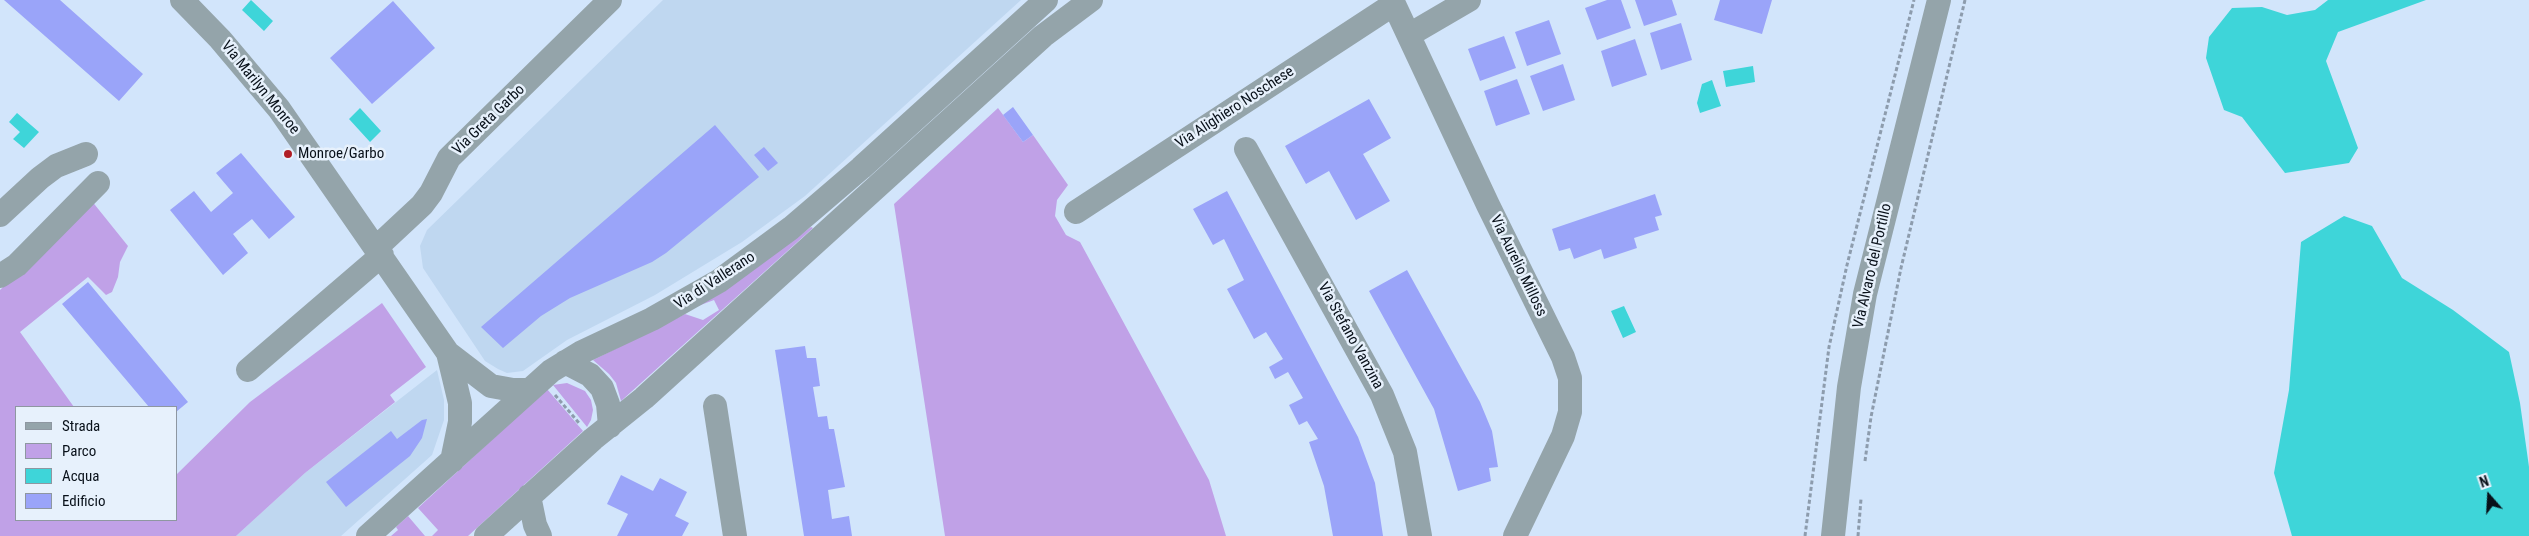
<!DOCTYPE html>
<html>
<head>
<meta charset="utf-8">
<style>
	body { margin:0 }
	#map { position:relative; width:2529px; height:536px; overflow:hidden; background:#d2e5fb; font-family:"Roboto Condensed",sans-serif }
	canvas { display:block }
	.legend { position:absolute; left:15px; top:406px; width:162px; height:115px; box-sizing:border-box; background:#e7f1fc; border:1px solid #8e97a1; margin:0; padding:6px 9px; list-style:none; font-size:15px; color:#081019 }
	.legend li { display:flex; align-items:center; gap:10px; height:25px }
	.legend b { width:25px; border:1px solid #8e97a1 }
	.north { position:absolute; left:2464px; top:471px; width:50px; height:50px; -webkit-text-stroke:4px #e7f1fc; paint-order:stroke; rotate:341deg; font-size:14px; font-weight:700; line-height:20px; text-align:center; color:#081019 }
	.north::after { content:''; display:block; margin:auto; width:18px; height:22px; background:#081019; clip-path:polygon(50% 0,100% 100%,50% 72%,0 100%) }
</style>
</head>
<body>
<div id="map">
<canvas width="2529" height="536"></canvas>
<ul class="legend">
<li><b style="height:6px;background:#94a4aa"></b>Strada</li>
<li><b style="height:14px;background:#c0a1e7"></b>Parco</li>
<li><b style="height:14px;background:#3ed5d9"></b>Acqua</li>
<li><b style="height:14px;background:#9aa4f9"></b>Edificio</li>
</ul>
<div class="north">N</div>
</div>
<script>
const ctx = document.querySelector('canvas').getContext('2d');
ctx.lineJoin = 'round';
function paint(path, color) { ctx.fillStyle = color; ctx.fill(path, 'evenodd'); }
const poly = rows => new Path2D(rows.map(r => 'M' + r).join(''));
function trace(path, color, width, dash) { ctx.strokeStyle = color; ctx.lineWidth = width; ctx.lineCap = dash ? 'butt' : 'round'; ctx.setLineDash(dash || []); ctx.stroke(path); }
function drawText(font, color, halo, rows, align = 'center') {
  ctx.font = font + ' "Roboto Condensed",sans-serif'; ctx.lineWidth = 5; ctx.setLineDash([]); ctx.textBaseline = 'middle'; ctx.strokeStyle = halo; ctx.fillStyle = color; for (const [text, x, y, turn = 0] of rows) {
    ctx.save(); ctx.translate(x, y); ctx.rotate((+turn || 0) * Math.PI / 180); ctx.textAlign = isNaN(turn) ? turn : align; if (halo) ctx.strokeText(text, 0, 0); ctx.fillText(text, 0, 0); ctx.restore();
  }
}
const built = poly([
	[663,0,1021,0,805,196,742,242,655,295,567,340,523,371,507,373,498,369,485,361,423,268,420,246,427,230],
	[437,370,444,400,444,420,432,455,341,536,236,536,305,473]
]);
const green = poly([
	[998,108,1023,142,1033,135,1068,185,1057,200,1055,216,1066,235,1080,242,1209,480,1226,536,945,536,894,204],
	[91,200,128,246,120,262,118,277,112,292,106,295,88,277,20,332,74,407,16,407,16,520,176,520,176,475,250,402,382,303,426,367,390,395,395,402,305,473,236,536,0,536,0,290],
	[811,227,813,228,621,401,616,383,609,374,593,360,685,314,703,320,719,310,714,300,698,306,734,284],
	[567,383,585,391,591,400,593,410,591,420,587,427,553,385],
	[547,389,583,431,468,536,432,536,438,530,418,508],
	[408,516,425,536,391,536,398,530,396,527]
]);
const water = poly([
	[251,0,273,21,264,31,242,10],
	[2328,0,2426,0,2338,32,2326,61,2358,148,2349,163,2285,173,2242,117,2224,110,2206,58,2209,37,2232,8,2262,7,2287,15,2315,10],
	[1753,66,1755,82,1726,87,1723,71],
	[1712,80,1721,106,1700,113,1697,103,1702,84],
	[360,108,381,131,370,142,349,119],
	[17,113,39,132,24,148,13,139,20,132,9,122],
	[2344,216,2372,226,2402,278,2453,310,2509,352,2520,403,2529,467,2529,536,2292,536,2274,473,2289,390,2301,242],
	[1624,306,1636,332,1623,338,1611,311]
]);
const building = poly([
	[4,0,60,0,143,74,119,101],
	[1607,0,1621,0,1631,28,1597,40,1585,8],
	[1635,0,1672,0,1677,15,1644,26],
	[1720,0,1772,0,1762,34,1714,20],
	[393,1,435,48,372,104,330,58],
	[1549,20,1561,54,1527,66,1515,32],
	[1681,23,1692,60,1661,70,1650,33],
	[1504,36,1516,68,1480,81,1468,49],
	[1635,39,1647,75,1612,87,1601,51],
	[1563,64,1575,100,1543,111,1530,76],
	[1517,79,1530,114,1496,126,1484,91],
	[1369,99,1391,138,1363,154,1390,201,1356,220,1329,171,1306,184,1285,146],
	[1013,107,1033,135,1023,142,1003,115],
	[715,125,759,177,666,253,652,262,570,298,541,316,503,348,481,327],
	[764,147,778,163,768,171,754,155],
	[241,153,295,217,269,239,252,219,233,234,248,253,223,275,170,210,194,191,211,212,233,193,216,173],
	[1227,191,1358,437,1375,483,1383,536,1333,536,1324,486,1309,442,1318,439,1307,421,1299,425,1289,405,1303,398,1288,372,1275,379,1269,367,1283,359,1266,332,1254,339,1227,289,1244,280,1224,239,1213,245,1193,209],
	[1655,194,1662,215,1655,217,1659,230,1634,238,1637,248,1604,259,1601,249,1574,259,1570,248,1559,251,1552,229],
	[1407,270,1480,402,1492,431,1498,467,1489,468,1491,481,1458,491,1434,409,1369,291],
	[88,282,188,402,176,412,176,407,149,407,62,304],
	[805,346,807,358,816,358,820,386,813,387,818,417,827,416,829,429,834,429,845,487,828,490,832,519,849,516,852,536,804,536,775,350],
	[427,419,422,438,410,456,346,507,326,482,391,431,397,439,422,420],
	[621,475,653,491,660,478,687,492,675,516,689,523,682,536,617,536,628,514,607,504]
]);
const path = poly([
	[555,395,579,423],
	[1865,461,1871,417,1901,268,1965,0],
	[1805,536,1829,347,1847,265,1914,0],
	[1858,536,1861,499]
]);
const minor = poly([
	[182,0,220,39,279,109,448,353,491,386,513,390,528,390],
	[1392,0,1488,205,1563,357,1570,378,1570,412,1563,436,1515,536],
	[1409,35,1469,0],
	[1246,149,1382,395,1405,452,1420,536],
	[1076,212,1394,4],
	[0,215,40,178,56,166,86,154],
	[377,247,422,205,431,193,449,158,610,0],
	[0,276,17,265,98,183],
	[448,353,460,403,460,422,452,461],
	[565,362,590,375,602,388,608,404,610,426],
	[248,370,382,255],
	[715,406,735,536],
	[529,496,535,525,540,536],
	[368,536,551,371,582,352,652,319,719,281,791,228,861,168,1046,0],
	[486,536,593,439,644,398,1043,36,1091,0],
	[1833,536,1849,387,1865,294,1939,0]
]);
const markers = [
	[288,154,5,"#b01e26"]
];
const streetNames = [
	["Via Marilyn Monroe",260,88,51],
	["Via Alighiero Noschese",1235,108,-33],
	["Via Greta Garbo",489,120,-44],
	["Via Aurelio Milloss",1518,266,64],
	["Via Alvaro del Portillo",1873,266,-77],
	["Via di Vallerano",715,281,-33],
	["Via Stefano Vanzina",1350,336,61]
];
const poiNames = [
	["Monroe/Garbo",298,154]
];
paint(built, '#bfd7f0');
paint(green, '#c0a1e7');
paint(water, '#3ed5d9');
paint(building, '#9aa4f9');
trace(path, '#8d9cad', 3, [4, 2.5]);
trace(minor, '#94a4aa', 24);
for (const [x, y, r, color] of markers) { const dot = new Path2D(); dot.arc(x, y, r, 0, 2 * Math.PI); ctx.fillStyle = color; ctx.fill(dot); trace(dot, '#e7f1fc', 2); }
drawText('15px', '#081019', '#e7f1fc', streetNames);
drawText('15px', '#081019', '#e7f1fc', poiNames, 'left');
</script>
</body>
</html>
